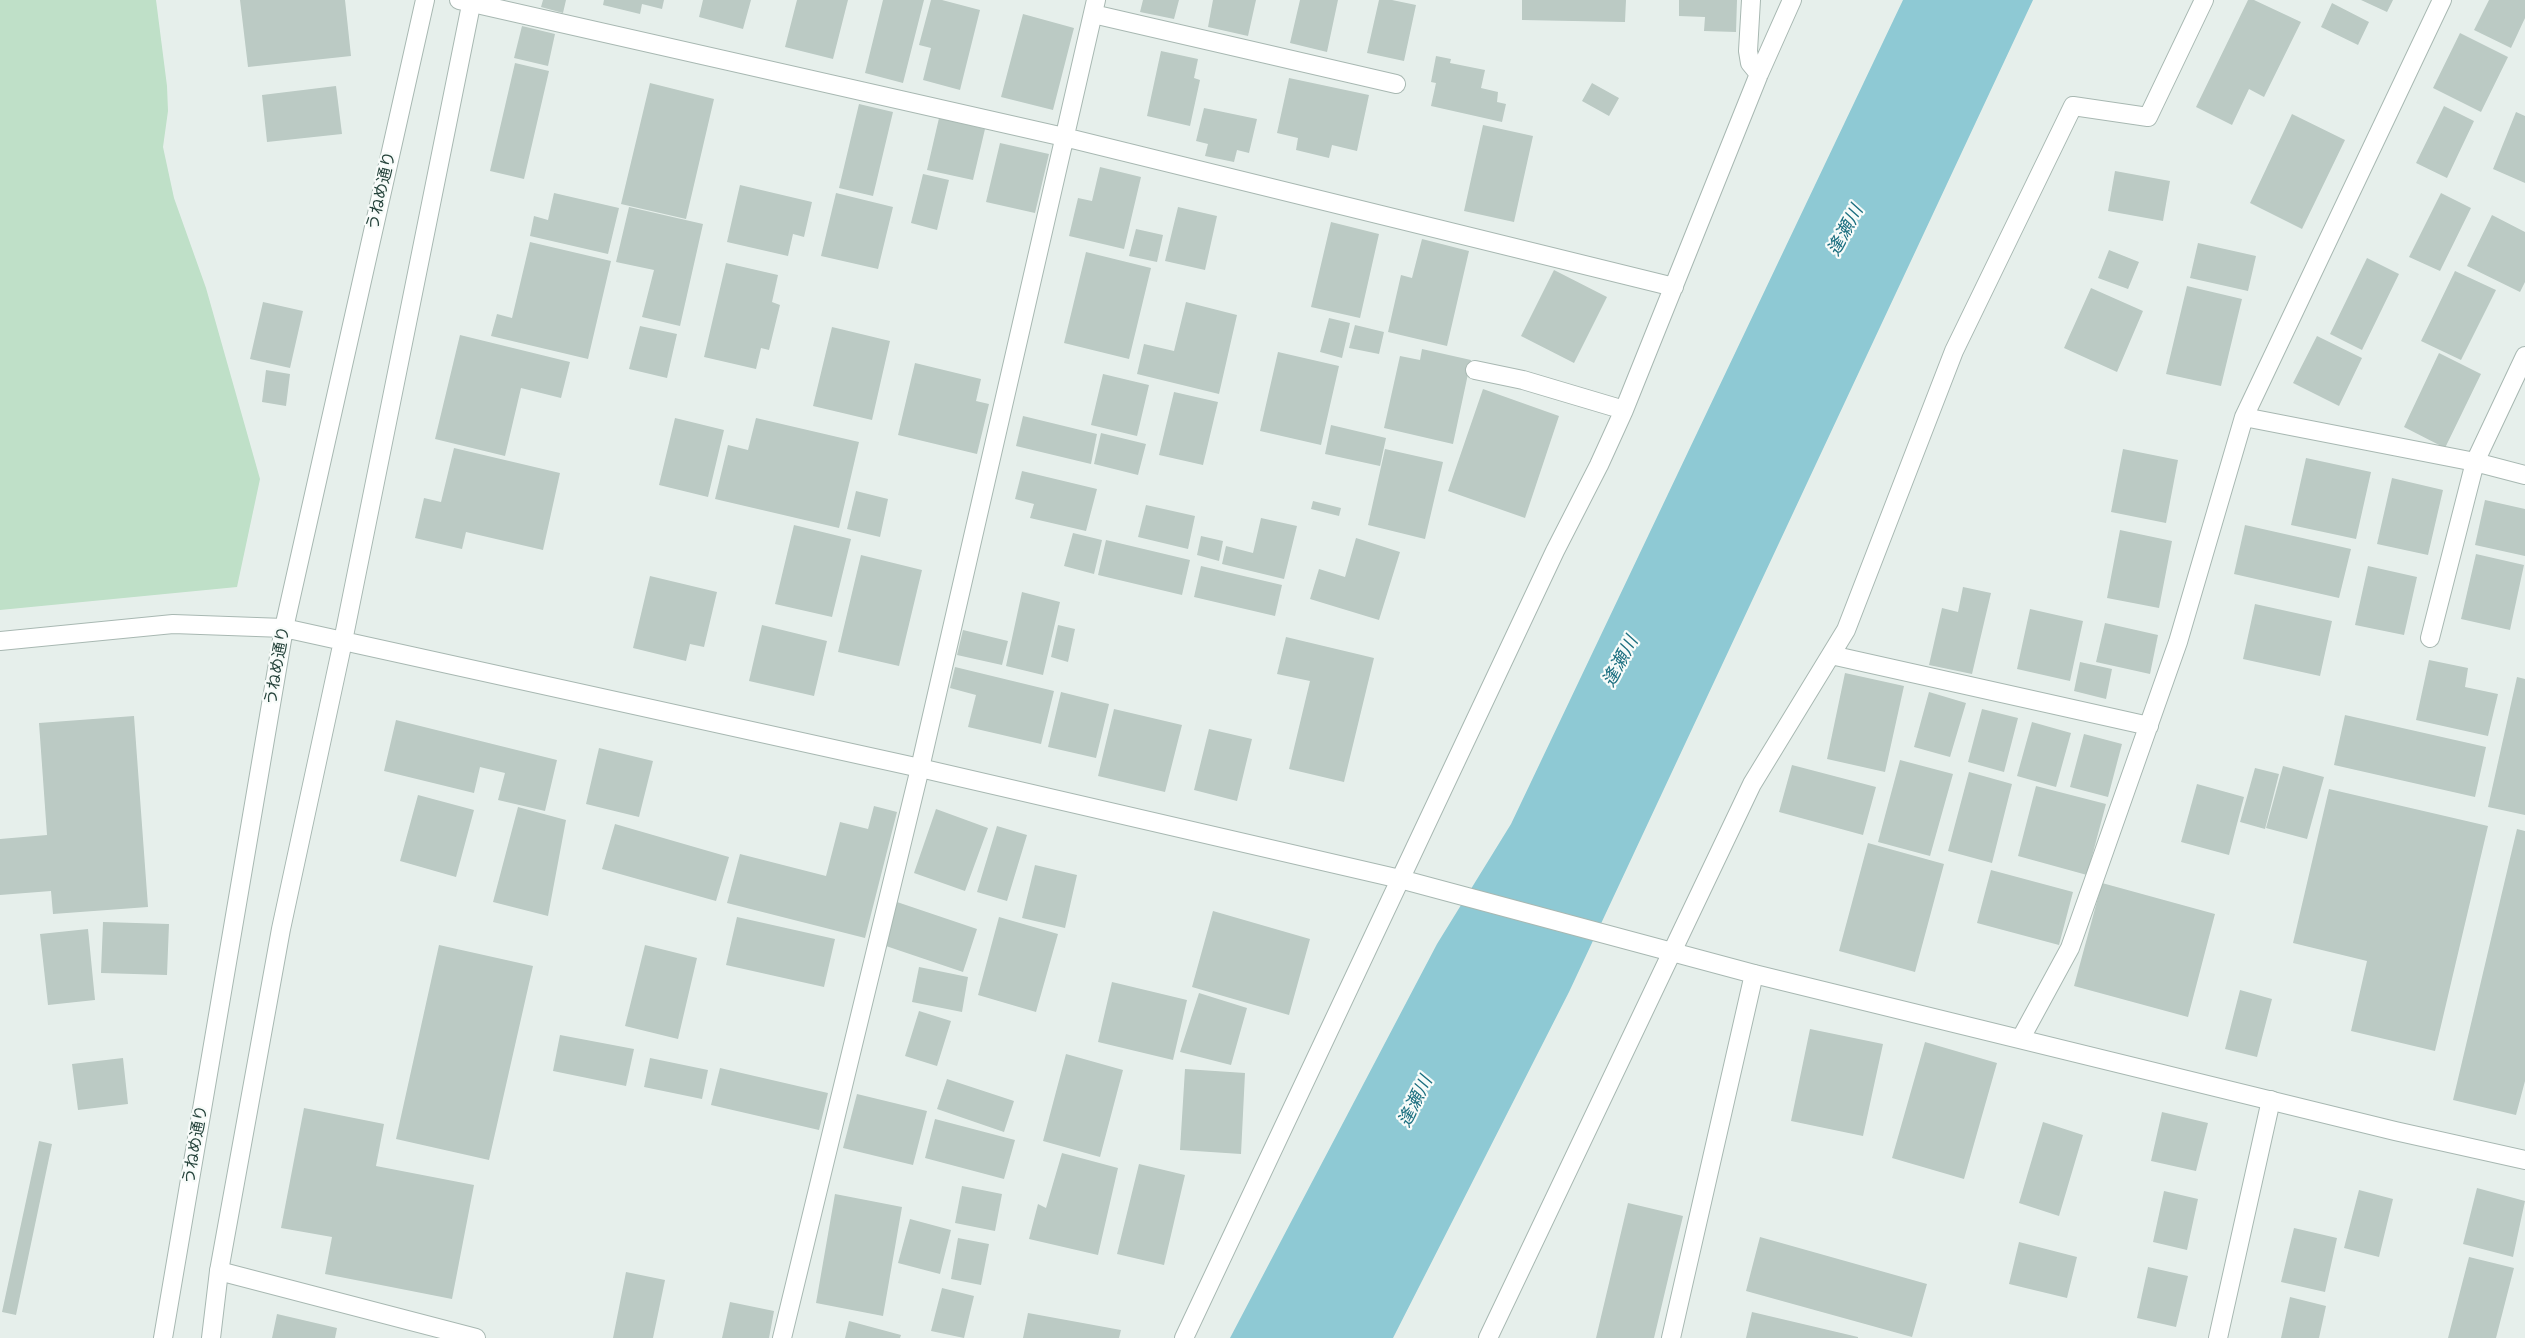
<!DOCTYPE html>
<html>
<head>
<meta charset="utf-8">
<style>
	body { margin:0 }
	canvas { display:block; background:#e6efeb }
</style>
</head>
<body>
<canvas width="2525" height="1338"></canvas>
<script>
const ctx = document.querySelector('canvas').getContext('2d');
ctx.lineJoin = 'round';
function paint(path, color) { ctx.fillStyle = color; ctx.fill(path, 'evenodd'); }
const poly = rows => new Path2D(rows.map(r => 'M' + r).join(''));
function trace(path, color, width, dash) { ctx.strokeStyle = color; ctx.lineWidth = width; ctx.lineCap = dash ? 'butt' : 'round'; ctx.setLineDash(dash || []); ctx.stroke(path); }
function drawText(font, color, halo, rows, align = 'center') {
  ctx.font = font + ' "Varela Round","Noto Sans JP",sans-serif'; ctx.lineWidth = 4.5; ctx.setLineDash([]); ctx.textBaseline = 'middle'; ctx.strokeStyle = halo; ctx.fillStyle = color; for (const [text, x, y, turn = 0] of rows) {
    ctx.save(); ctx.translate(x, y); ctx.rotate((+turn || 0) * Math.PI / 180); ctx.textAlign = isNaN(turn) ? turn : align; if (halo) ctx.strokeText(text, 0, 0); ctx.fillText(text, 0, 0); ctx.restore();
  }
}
const green = poly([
	[0,0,156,0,167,86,168,111,163,147,174,198,206,288,260,479,237,587,0,610]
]);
const water = poly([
	[1903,0,2033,0,1569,992,1393,1338,1230,1338,1437,944,1511,824]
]);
const building = poly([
	[240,0,345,0,351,56,248,67],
	[543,0,566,0,563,13,541,7],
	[604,0,664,0,662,9,642,4,640,14,603,5],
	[703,0,751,0,743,29,699,17],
	[797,0,848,0,833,59,785,47],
	[883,0,924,0,903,83,865,73],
	[931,0,942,0,980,10,960,90,923,80,931,48,919,45],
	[1143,0,1179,0,1174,19,1140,12],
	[1213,0,1256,0,1248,36,1208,27],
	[1300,0,1338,0,1327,52,1290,43],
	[1379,0,1392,0,1416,5,1404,61,1367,53],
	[1522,0,1626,0,1625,22,1522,20],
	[1679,0,1737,0,1736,32,1704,31,1705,17,1679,16],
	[2248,0,2254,0,2301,22,2264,97,2249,89,2232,125,2196,107],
	[2361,0,2393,0,2387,12],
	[2489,0,2525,0,2525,18,2511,48,2474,30],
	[2332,3,2369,22,2358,45,2321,27],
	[1023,14,1074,28,1053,110,1001,97],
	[522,26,555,34,548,66,514,58],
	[2460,33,2508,57,2481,112,2433,88],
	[1161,51,1198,59,1194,78,1200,80,1190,126,1147,116],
	[1436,56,1451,59,1450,63,1485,70,1481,88,1498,92,1497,102,1506,104,1502,122,1431,106,1436,83,1431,82],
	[515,63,549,71,524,179,490,171],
	[1289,78,1369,95,1357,151,1332,145,1329,158,1296,150,1298,138,1277,133],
	[650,83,714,99,686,219,621,204],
	[1592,83,1619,98,1609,116,1582,101],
	[336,86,342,134,267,142,262,95],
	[859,104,893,112,873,196,839,188],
	[2444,106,2474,121,2447,178,2416,163],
	[1204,108,1257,119,1249,153,1237,150,1234,162,1205,156,1208,144,1196,141],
	[2516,112,2525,116,2525,183,2493,169],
	[2292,114,2345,140,2302,229,2250,203],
	[939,118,985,129,973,180,927,170],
	[1483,125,1533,136,1514,222,1464,211],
	[1000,143,1049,154,1035,213,986,202],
	[1100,167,1141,177,1124,249,1069,236,1078,198,1092,201],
	[2115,171,2170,181,2163,221,2108,211],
	[923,174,949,180,937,230,911,223],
	[740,185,812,202,804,237,793,234,788,256,727,242],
	[554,193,619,208,608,254,530,236,534,216,548,220],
	[836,193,893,207,878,269,821,256],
	[2441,193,2471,208,2440,271,2409,257],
	[629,207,703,224,680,326,642,317,654,270,616,262],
	[1178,207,1217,216,1205,270,1165,261],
	[2492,215,2525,232,2525,282,2520,292,2467,266],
	[1331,222,1379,234,1360,318,1311,307],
	[1136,229,1163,235,1157,262,1129,256],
	[1422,239,1469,251,1447,346,1388,332,1401,275,1412,278],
	[530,242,611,261,588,359,491,336,497,314,512,318],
	[2198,243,2256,256,2248,291,2190,278],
	[2109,250,2139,262,2128,289,2098,278],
	[1086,252,1151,268,1129,359,1064,343],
	[2367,258,2399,274,2362,350,2330,334],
	[726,263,778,275,772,302,780,305,769,350,761,348,756,369,704,357],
	[1554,270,1607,297,1574,363,1521,336],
	[2455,271,2496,290,2461,360,2421,341],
	[2187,286,2242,299,2221,386,2166,374],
	[2091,288,2143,311,2117,372,2064,348],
	[263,302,303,311,290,368,250,359],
	[1186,302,1237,315,1219,394,1137,374,1144,344,1174,351],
	[1329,318,1350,323,1342,358,1320,352],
	[1355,325,1384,332,1379,354,1349,348],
	[640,326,677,334,667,378,629,369],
	[832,327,890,341,872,420,813,406],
	[460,335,570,362,561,398,521,388,505,456,435,439],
	[2317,336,2362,358,2339,406,2293,383],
	[1422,349,1471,360,1453,444,1384,428,1400,356,1420,360],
	[1278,352,1339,366,1321,445,1260,431],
	[2439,353,2481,374,2445,448,2404,427],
	[915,363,981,379,976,401,989,404,977,454,898,435],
	[266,370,290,374,286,406,262,402],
	[1103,374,1149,385,1137,436,1091,425],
	[1483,389,1559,416,1525,518,1448,491],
	[1174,392,1218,402,1203,465,1159,455],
	[1023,416,1097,434,1091,464,1016,446],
	[675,418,724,430,708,497,659,485],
	[756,418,859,442,839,528,715,499,728,445,748,450],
	[1331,425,1386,438,1380,466,1325,454],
	[1101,433,1146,444,1138,475,1094,464],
	[454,448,560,473,543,550,466,532,462,549,415,538,424,498,441,502],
	[1385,449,1443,462,1425,539,1368,525],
	[2123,449,2178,460,2166,523,2111,512],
	[2306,458,2371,472,2356,539,2291,525],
	[1022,471,1097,489,1086,531,1030,518,1034,504,1015,499],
	[2392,478,2443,490,2428,555,2377,544],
	[856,491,888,499,880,537,847,529],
	[2485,500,2525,509,2525,556,2475,545],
	[1313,501,1341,508,1339,516,1311,509],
	[1146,505,1195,516,1188,549,1138,537],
	[1261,518,1297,526,1284,579,1222,564,1226,546,1253,553],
	[794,525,851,539,832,617,775,604],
	[2245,525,2351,549,2339,598,2234,574],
	[2120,530,2172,541,2159,608,2107,598],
	[1073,533,1102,540,1094,574,1064,566],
	[1201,536,1223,541,1219,561,1197,555],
	[1356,538,1400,552,1379,620,1310,599,1319,569,1345,577],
	[1106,540,1190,560,1182,595,1098,575],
	[2476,554,2524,565,2510,630,2461,619],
	[861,555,922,570,899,666,838,652],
	[1201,566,1282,585,1275,616,1194,597],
	[2368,566,2417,577,2404,635,2355,625],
	[650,576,717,592,704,647,690,644,686,661,633,648],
	[1963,587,1991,593,1972,674,1929,665,1942,608,1958,612],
	[1022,592,1060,602,1043,675,1006,666],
	[2255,604,2332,621,2320,676,2243,659],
	[2030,609,2083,621,2070,681,2017,669],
	[2105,623,2158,635,2150,674,2096,662],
	[762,625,827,641,814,696,749,681],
	[1058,625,1075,629,1068,662,1051,657],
	[963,630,1008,641,1002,665,957,655],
	[1286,637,1374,658,1344,782,1289,769,1310,681,1277,674],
	[2429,660,2468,668,2465,687,2498,694,2488,736,2416,720],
	[2080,662,2112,669,2106,699,2074,691],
	[955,667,1054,691,1041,744,968,727,976,695,950,688],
	[1845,673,1904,686,1885,772,1827,759],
	[2517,677,2525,679,2525,815,2488,807],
	[1061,692,1109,704,1096,758,1048,747],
	[1929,692,1966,703,1950,757,1914,747],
	[1114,709,1182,725,1165,792,1098,776],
	[1982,709,2018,718,2004,772,1968,762],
	[2345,715,2486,747,2475,797,2334,765],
	[134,716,148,907,53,914,51,891,0,895,0,839,47,835,39,723],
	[396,720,557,760,545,811,498,800,505,773,480,767,474,793,384,771],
	[2032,722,2071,733,2056,787,2017,776],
	[1209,729,1252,739,1237,801,1194,790],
	[2084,734,2122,744,2108,797,2070,787],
	[599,748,653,761,639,817,586,804],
	[1900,760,1953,774,1930,856,1878,842],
	[1792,765,1876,787,1863,835,1779,812],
	[2283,766,2324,777,2307,839,2266,828],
	[2255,768,2279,774,2265,829,2240,822],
	[1969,772,2012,784,1992,863,1948,851],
	[2197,784,2244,797,2229,855,2181,842],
	[2036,786,2106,804,2087,875,2018,856],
	[2329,789,2488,826,2435,1051,2351,1031,2367,961,2293,943],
	[418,795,474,810,456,877,400,861],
	[874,806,897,812,865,938,727,903,740,854,826,876,840,822,868,829],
	[518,807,566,820,548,916,493,902],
	[936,809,988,828,965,891,914,873],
	[615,824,729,857,716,901,602,869],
	[997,826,1027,835,1007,901,977,892],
	[2517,829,2525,831,2525,1081,2516,1115,2453,1100],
	[1868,843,1944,864,1915,972,1839,951],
	[1035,865,1077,875,1065,928,1022,918],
	[1991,870,2073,892,2059,945,1977,923],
	[2102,883,2215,914,2188,1017,2074,986],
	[897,902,977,929,963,972,883,945],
	[1213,911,1310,939,1289,1015,1192,987],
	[737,917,835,939,824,987,726,965],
	[999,917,1058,934,1036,1012,978,995],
	[103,922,169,924,167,975,101,973],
	[88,929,95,1000,48,1005,40,934],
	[439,945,533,966,489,1160,396,1139],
	[645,945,697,958,678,1039,625,1026],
	[919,967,968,977,962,1012,912,1002],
	[1112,982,1187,1000,1173,1060,1098,1042],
	[2240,990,2272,999,2257,1057,2225,1049],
	[1199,993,1247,1008,1231,1065,1180,1052],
	[919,1011,951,1021,937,1066,905,1056],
	[1810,1029,1883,1044,1863,1136,1791,1121],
	[560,1035,634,1049,626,1086,553,1071],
	[1925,1042,1997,1063,1964,1179,1892,1158],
	[1066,1054,1123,1070,1100,1157,1043,1141],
	[123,1058,128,1104,78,1110,72,1064],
	[650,1058,708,1070,702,1099,644,1087],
	[720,1068,828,1093,819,1130,711,1105],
	[1185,1069,1245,1073,1241,1154,1180,1150],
	[947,1079,1014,1101,1004,1132,937,1109],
	[857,1094,927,1111,913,1165,843,1148],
	[304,1108,384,1124,376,1166,474,1185,452,1299,325,1274,332,1237,281,1228],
	[2162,1112,2208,1123,2196,1171,2151,1161],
	[935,1119,1015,1140,1004,1179,925,1158],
	[2043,1122,2083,1135,2059,1216,2019,1203],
	[39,1141,52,1144,16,1315,2,1312],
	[1062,1153,1118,1168,1098,1255,1029,1239,1038,1204,1046,1208],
	[1139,1164,1185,1175,1164,1265,1117,1254],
	[962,1186,1002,1194,995,1231,955,1223],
	[2477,1188,2525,1201,2513,1257,2463,1244],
	[2359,1190,2393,1199,2379,1257,2344,1248],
	[2164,1191,2198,1199,2187,1250,2153,1242],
	[835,1194,902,1207,883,1316,816,1303],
	[1628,1203,1683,1216,1654,1338,1596,1338],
	[910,1219,951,1230,940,1274,898,1263],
	[2294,1228,2337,1238,2325,1292,2281,1282],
	[1760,1237,1927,1284,1912,1337,1746,1291],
	[958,1238,989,1244,981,1285,951,1279],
	[2019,1242,2077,1257,2067,1298,2009,1284],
	[2469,1257,2514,1268,2496,1338,2448,1338],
	[2148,1267,2188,1276,2176,1327,2137,1318],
	[626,1272,665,1280,653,1338,613,1338],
	[942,1288,974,1296,964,1338,931,1331],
	[2290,1297,2326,1306,2319,1338,2281,1338],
	[730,1302,774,1311,769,1338,722,1338],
	[1752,1312,1858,1337,1858,1338,1746,1338],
	[1028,1313,1121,1330,1119,1338,1023,1338],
	[277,1314,337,1328,335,1338,272,1338],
	[849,1321,901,1335,900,1338,845,1338]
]);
const minor = poly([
	[459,0,1064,137,1674,287],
	[1751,0,1748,51,1750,63,1759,74],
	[1093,14,1396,84],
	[1475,370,1523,380,1624,410],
	[2244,417,2475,462,2525,475],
	[2430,638,2475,462,2525,356],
	[1831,655,2149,726],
	[2021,1038,2070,948,2178,642,2244,417,2442,0],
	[219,1271,476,1338],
	[782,1338,920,768,1096,0],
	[1184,1338,1555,551,1599,465,1624,410,1759,74,1792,0],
	[1488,1338,1752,784,1846,630,1954,351,2073,106,2148,117,2204,0],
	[1671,1338,1754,974],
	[2218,1338,2271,1100]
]);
const tertiary = poly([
	[0,641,173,624,284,628,920,768,1400,879,1754,974,2395,1131,2525,1160],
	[163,1338,284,628,425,0],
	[211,1338,219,1271,281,929,343,641,472,0]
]);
const streetNames = [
	["うねめ通り",382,191,-77],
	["うねめ通り",278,666,-80],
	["うねめ通り",196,1145,-80]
];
const waterNames = [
	["逢瀬川",1846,231,-62],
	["逢瀬川",1621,662,-62],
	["逢瀬川",1416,1102,-64]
];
paint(green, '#bfe0c8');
paint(water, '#8ec9d4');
paint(building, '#bbcac4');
trace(minor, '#a8b8b2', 20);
trace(tertiary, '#a8b8b2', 20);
trace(minor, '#fff', 18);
trace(tertiary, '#fff', 18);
drawText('16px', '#24423a', '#f7fbf9', streetNames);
drawText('italic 18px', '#1c6f80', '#f7fbf9', waterNames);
</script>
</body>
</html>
